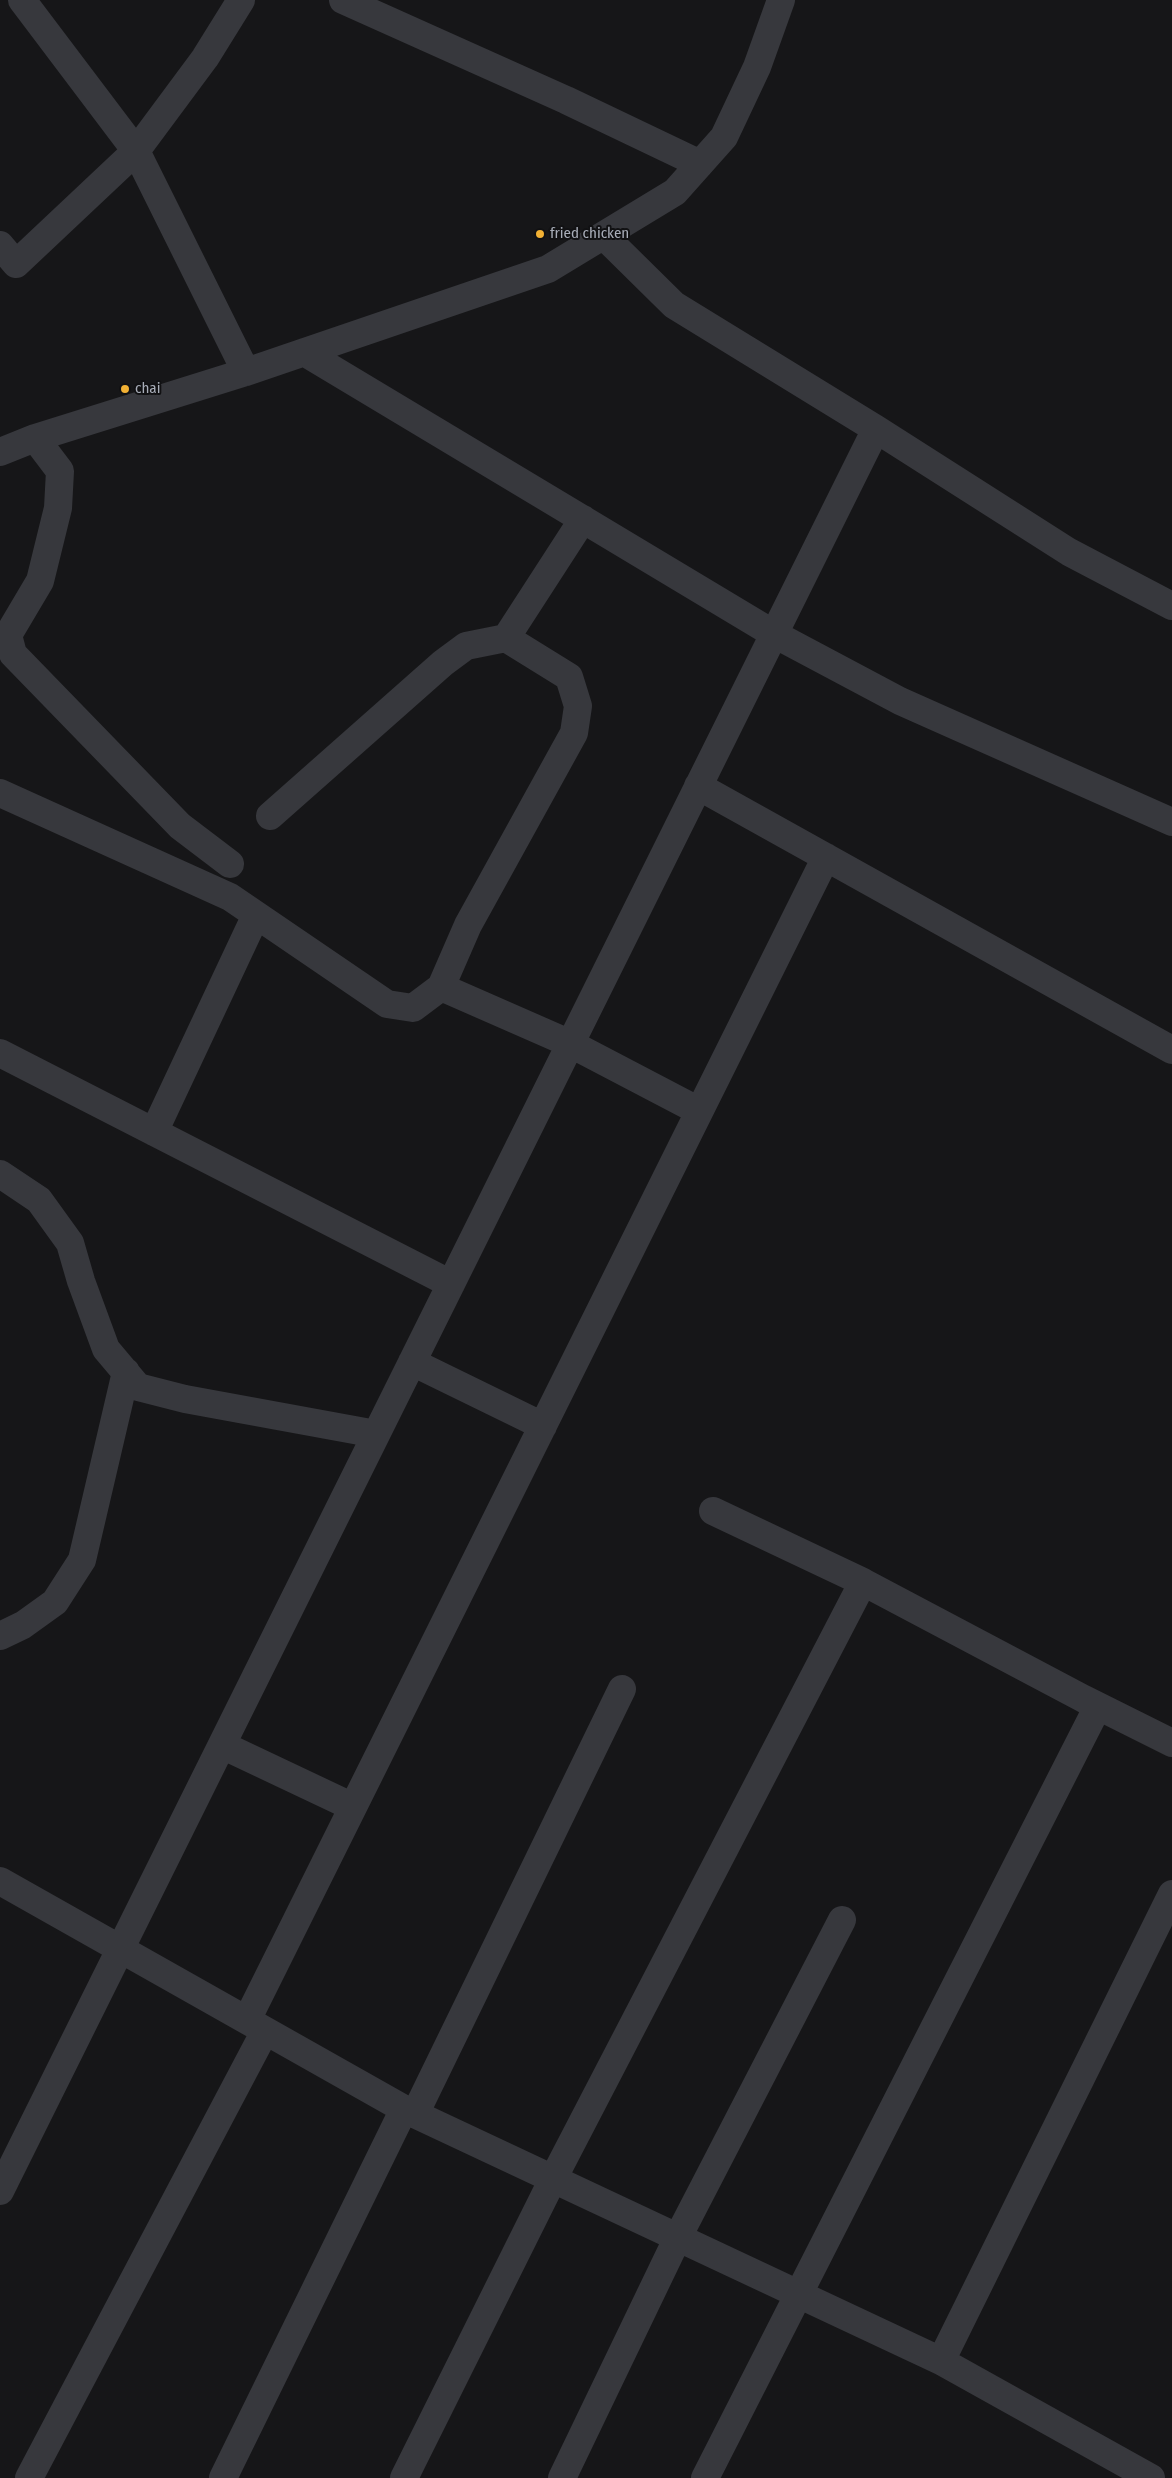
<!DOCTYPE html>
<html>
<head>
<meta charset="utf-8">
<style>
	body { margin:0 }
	canvas { display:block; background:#161618 }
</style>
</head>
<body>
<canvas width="1172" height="2478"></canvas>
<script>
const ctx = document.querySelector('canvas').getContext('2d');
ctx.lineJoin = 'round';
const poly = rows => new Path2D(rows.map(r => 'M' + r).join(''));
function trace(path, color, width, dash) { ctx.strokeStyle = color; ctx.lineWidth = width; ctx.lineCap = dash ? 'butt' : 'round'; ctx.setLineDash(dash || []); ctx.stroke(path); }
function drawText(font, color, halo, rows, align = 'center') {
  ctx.font = font + ' "Fira Sans Condensed",sans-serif'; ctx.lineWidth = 4; ctx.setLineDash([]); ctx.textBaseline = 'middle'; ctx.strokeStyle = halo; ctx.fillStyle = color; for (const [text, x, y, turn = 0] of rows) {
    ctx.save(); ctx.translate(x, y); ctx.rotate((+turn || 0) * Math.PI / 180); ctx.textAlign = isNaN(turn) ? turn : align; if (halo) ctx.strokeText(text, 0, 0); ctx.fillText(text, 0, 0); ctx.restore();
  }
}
const minor = poly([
	[22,0,136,151,246,372],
	[343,0,566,100,700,164],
	[604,236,674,305,876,429,1069,552,1172,606],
	[0,245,16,264,136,151,205,58,241,0],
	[304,352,774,634,900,701,1172,822],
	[35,438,60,471,58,508,40,581,8,635,13,654,180,826,230,864],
	[0,452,35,438,246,372,548,269,675,192,724,137,757,67,781,0],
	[506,638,583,519],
	[698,786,1172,1050],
	[0,793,230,897,387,1004,413,1008,441,987,468,925,574,733,578,706,569,677,506,638,466,646,443,663,270,816],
	[441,987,571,1044,699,1111],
	[0,1053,451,1284],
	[154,1132,256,915],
	[0,1174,39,1200,70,1243,81,1281,106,1349,138,1387,185,1399,376,1434],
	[412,1362,543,1426],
	[713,1511,863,1582,1084,1699,1172,1743],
	[0,1636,23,1625,55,1602,82,1560,126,1372],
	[222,1745,353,1807],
	[0,1881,404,2109,941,2361,1151,2478],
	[247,2020,826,857],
	[415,2114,622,1689],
	[0,2191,876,429],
	[941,2361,1172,1894],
	[29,2478,265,2031],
	[223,2478,404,2109],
	[404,2478,553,2179,863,1582],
	[562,2478,678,2237,842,1920],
	[705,2478,1098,1706]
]);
const markers = [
	[540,234,5,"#f2b134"],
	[125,389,5,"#f2b134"]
];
const poiNames = [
	["fried chicken",550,234],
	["chai",135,389]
];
trace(minor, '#37383d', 28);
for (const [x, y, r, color] of markers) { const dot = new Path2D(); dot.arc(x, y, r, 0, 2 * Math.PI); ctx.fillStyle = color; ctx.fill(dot); trace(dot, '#111113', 2); }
drawText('15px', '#a8adb8', '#111113', poiNames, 'left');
</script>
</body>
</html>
